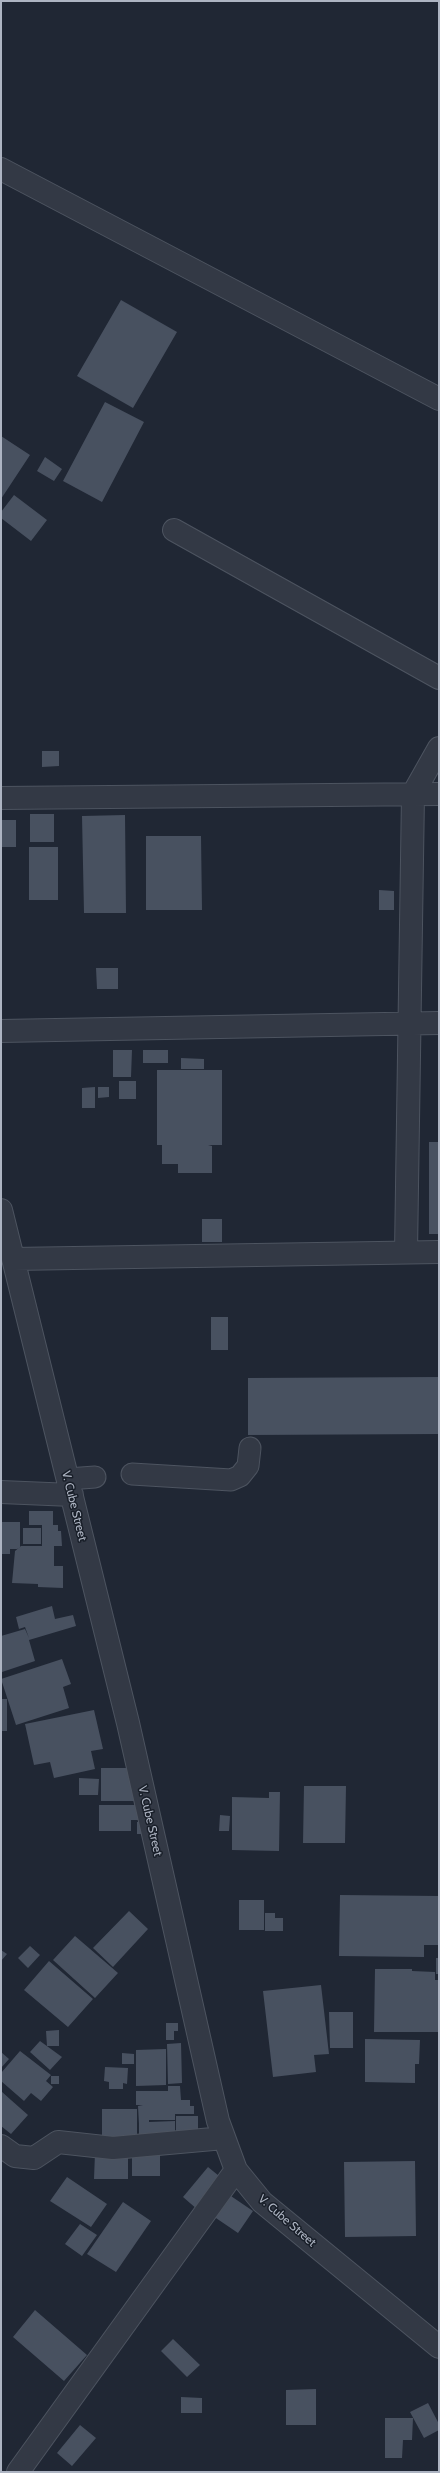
<!DOCTYPE html>
<html>
<head>
<meta charset="utf-8">
<style>
	body { margin:0 }
	#map { position:relative; width:440px; height:2473px; overflow:hidden; background:#202734; font-family:Cabin,sans-serif }
	canvas { display:block }
	.frame { position:absolute; inset:0; border:2px solid #adb4c2; pointer-events:none }
</style>
</head>
<body>
<div id="map">
<canvas width="440" height="2473"></canvas>
<div class="frame"></div>
</div>
<script>
const ctx = document.querySelector('canvas').getContext('2d');
ctx.lineJoin = 'round';
function paint(path, color) { ctx.fillStyle = color; ctx.fill(path, 'evenodd'); }
const poly = rows => new Path2D(rows.map(r => 'M' + r).join(''));
function trace(path, color, width, dash) { ctx.strokeStyle = color; ctx.lineWidth = width; ctx.lineCap = dash ? 'butt' : 'round'; ctx.setLineDash(dash || []); ctx.stroke(path); }
function drawText(font, color, halo, rows, align = 'center') {
  ctx.font = font + ' Cabin,sans-serif'; ctx.lineWidth = 3; ctx.setLineDash([]); ctx.textBaseline = 'middle'; ctx.strokeStyle = halo; ctx.fillStyle = color; for (const [text, x, y, turn = 0] of rows) {
    ctx.save(); ctx.translate(x, y); ctx.rotate((+turn || 0) * Math.PI / 180); ctx.textAlign = isNaN(turn) ? turn : align; if (halo) ctx.strokeText(text, 0, 0); ctx.fillText(text, 0, 0); ctx.restore();
  }
}
const building = poly([
	[121,300,177,332,133,408,77,376],
	[105,402,144,422,102,502,63,481],
	[1,436,30,455,1,499],
	[45,457,62,469,54,481,37,471],
	[14,495,47,520,31,541,1,518,1,512],
	[42,751,59,751,59,766,42,767],
	[30,814,54,814,54,842,30,842],
	[125,815,126,913,84,913,82,816],
	[1,820,16,820,16,847,1,847],
	[146,836,201,836,202,910,146,910],
	[29,847,58,847,58,900,29,900],
	[379,890,394,891,394,910,379,910],
	[96,968,118,968,118,989,97,989],
	[113,1050,132,1050,131,1077,113,1077],
	[143,1050,168,1050,168,1063,143,1063],
	[181,1058,204,1059,204,1069,181,1069],
	[157,1070,222,1070,222,1145,208,1145,212,1146,212,1173,178,1173,178,1164,162,1164,162,1145,157,1145],
	[119,1081,136,1081,136,1099,119,1099],
	[95,1087,95,1108,82,1108,82,1088],
	[98,1087,109,1087,109,1097,98,1098],
	[429,1142,439,1142,439,1234,429,1234],
	[202,1219,222,1219,222,1242,202,1242],
	[211,1317,228,1317,228,1350,211,1350],
	[439,1377,439,1434,248,1435,248,1378],
	[29,1511,53,1511,53,1525,29,1525],
	[1,1522,20,1522,20,1547,17,1549,10,1549,10,1554,1,1554],
	[42,1525,58,1525,58,1531,61,1531,62,1546,54,1546,54,1566,63,1566,63,1588,38,1587,38,1584,12,1583,15,1551,21,1546,42,1546],
	[23,1528,41,1528,41,1544,23,1544],
	[52,1606,55,1619,73,1615,76,1626,29,1640,35,1661,2,1672,1,1636,25,1629,29,1638,25,1627,19,1629,16,1617],
	[62,1659,71,1684,63,1687,69,1708,16,1725,1,1679],
	[1,1699,7,1699,7,1731,1,1731],
	[94,1710,103,1749,91,1751,95,1769,54,1778,50,1762,34,1765,25,1724],
	[101,1768,129,1768,136,1801,101,1801],
	[79,1778,99,1779,98,1795,79,1795],
	[304,1786,346,1786,345,1843,303,1843],
	[269,1792,280,1792,279,1851,232,1850,232,1797,269,1798],
	[99,1805,143,1805,143,1820,131,1820,131,1831,99,1831],
	[220,1815,230,1816,229,1831,219,1831],
	[137,1822,146,1822,146,1834,137,1834],
	[340,1895,439,1896,439,1945,424,1945,424,1957,339,1956],
	[239,1900,264,1900,264,1930,239,1930],
	[129,1911,148,1929,113,1967,93,1948],
	[265,1913,275,1913,275,1918,283,1918,283,1931,265,1931],
	[75,1936,118,1973,95,1998,53,1960],
	[30,1946,40,1955,28,1968,18,1958],
	[1,1950,7,1954,1,1961],
	[436,1958,439,1958,439,1974,436,1974],
	[49,1961,93,1999,68,2027,24,1990],
	[375,1969,412,1969,412,1971,435,1972,435,1980,439,1980,439,2032,374,2032],
	[321,1985,329,2054,314,2055,316,2072,273,2077,263,1991],
	[329,2012,353,2012,353,2048,330,2048],
	[166,2023,178,2023,178,2031,174,2031,174,2040,166,2040],
	[59,2030,59,2046,47,2046,46,2031],
	[365,2039,420,2040,419,2064,415,2064,415,2083,365,2082],
	[40,2041,62,2057,50,2070,30,2052],
	[181,2043,182,2083,168,2084,167,2044],
	[166,2049,166,2085,136,2086,136,2050],
	[20,2051,51,2075,46,2081,53,2087,41,2101,31,2093,24,2101,1,2081,1,2073],
	[1,2052,9,2059,1,2068],
	[122,2053,134,2054,134,2064,122,2064],
	[105,2067,128,2068,127,2084,123,2083,123,2089,109,2089,109,2082,104,2081],
	[51,2076,59,2076,59,2084,51,2084],
	[168,2086,180,2086,181,2100,167,2100,190,2100,190,2106,194,2106,194,2114,175,2114,175,2120,149,2120,149,2122,175,2121,175,2137,139,2138,139,2124,150,2124,139,2124,138,2106,143,2105,136,2105,136,2091,168,2091],
	[1,2091,11,2100,1,2112],
	[11,2100,28,2115,11,2134,1,2126,1,2112],
	[102,2109,137,2109,137,2139,102,2141],
	[176,2116,198,2116,198,2138,176,2138],
	[95,2153,128,2153,128,2179,94,2179],
	[132,2153,160,2153,160,2176,132,2176],
	[415,2161,416,2236,345,2237,344,2162],
	[208,2167,224,2180,198,2210,183,2197],
	[67,2177,107,2204,91,2227,50,2201],
	[225,2192,253,2211,238,2233,210,2214],
	[123,2202,151,2221,116,2272,87,2254],
	[80,2224,97,2235,82,2256,65,2244],
	[35,2310,87,2355,64,2381,13,2337],
	[173,2339,200,2365,187,2377,161,2351],
	[316,2389,316,2425,286,2425,286,2390],
	[181,2397,202,2398,202,2413,181,2413],
	[428,2403,439,2424,439,2430,424,2438,410,2412],
	[385,2418,413,2418,412,2440,403,2440,402,2458,385,2458],
	[80,2425,96,2438,72,2466,57,2453]
]);
const service = poly([
	[132,1474,231,1480,240,1476,248,1466,250,1448],
	[68,1479,95,1477]
]);
const minor = poly([
	[1,169,439,399],
	[174,530,439,678],
	[1,798,439,794],
	[1,1031,439,1023],
	[1,1210,128,1723,218,2121,236,2170,262,2202,439,2347],
	[406,1252,413,794,439,748],
	[13,1259,439,1252],
	[1,1492,72,1495],
	[1,2146,15,2156,34,2158,58,2142,113,2148,224,2138],
	[18,2472,236,2170]
]);
const streetNames = [
	["V. Cube Street",74,1506,76],
	["V. Cube Street",150,1821,77],
	["V. Cube Street",287,2221,41]
];
paint(building, '#485160');
trace(service, '#4d5460', 23);
trace(minor, '#4d5460', 24);
trace(service, '#333945', 21);
trace(minor, '#333945', 22);
drawText('12px', '#adb4c2', '#191f29', streetNames);
</script>
</body>
</html>
